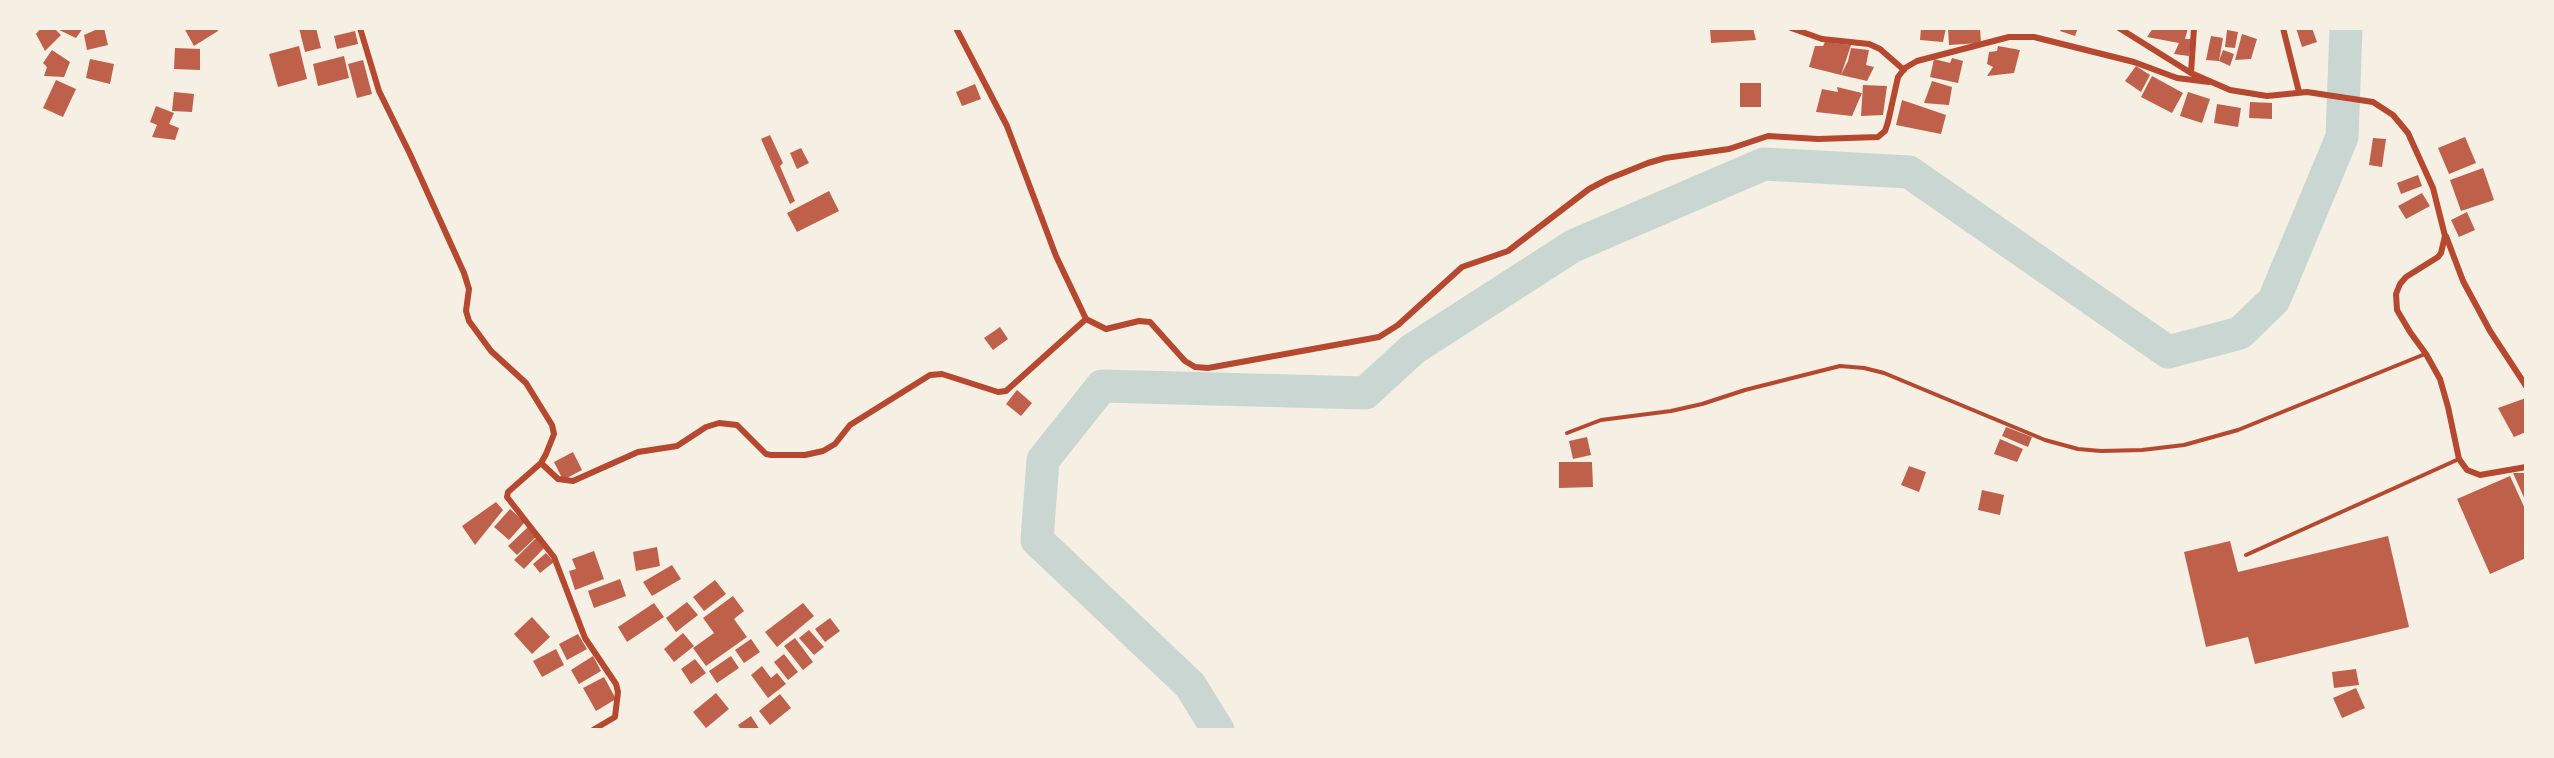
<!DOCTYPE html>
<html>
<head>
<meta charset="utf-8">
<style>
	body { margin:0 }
	#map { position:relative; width:2554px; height:758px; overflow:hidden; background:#f6efe4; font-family:Inter,sans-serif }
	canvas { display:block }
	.frame { position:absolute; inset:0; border:30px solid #f6efe4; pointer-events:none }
</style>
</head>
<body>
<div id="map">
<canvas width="2554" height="758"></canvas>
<div class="frame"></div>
</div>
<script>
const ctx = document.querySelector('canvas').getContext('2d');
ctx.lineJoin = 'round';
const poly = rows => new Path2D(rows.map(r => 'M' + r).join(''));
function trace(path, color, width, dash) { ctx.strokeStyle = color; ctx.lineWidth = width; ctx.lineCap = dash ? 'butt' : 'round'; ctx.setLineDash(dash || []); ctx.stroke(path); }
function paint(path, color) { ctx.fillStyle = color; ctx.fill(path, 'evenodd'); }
const river = poly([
	[1218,730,1190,685,1037,540,1043,460,1102,386,1365,393,1413,349,1573,246,1764,164,1909,172,2168,352,2240,333,2274,300,2342,137,2346,28]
]);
const building = poly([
	[41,28,54,28,61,35,45,51,36,34],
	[55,28,83,28,76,38],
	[100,28,104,28,108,45,87,50,84,35],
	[184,28,217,28,218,31,194,46],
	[299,28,316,28,321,48,305,52],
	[1710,28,1753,28,1756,40,1711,43],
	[1921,28,1946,28,1943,42,1920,40],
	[1948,28,1980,28,1981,43,1949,45],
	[2061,28,2078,28,2075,36,2060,31],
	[2153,28,2188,28,2185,39,2192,39,2189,56,2174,54,2179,43,2147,37],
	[2296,28,2312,28,2317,42,2302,47],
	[2227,30,2238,32,2235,48,2225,47],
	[355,31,358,44,337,49,334,36],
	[2242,34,2257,39,2251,59,2235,60],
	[2211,36,2223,38,2219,61,2206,60],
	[1825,42,1851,45,1841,75,1809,67,1815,46,1823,46],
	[299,46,307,79,278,87,269,54],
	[1998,46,2020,50,2014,73,1987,76,1993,67,1987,64,1989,52,1997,51],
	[175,48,200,49,200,70,174,69],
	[1851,48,1869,50,1866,65,1874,67,1867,81,1841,75,1848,61],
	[52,50,70,62,64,77,44,76,47,67,43,63],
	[2223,50,2234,54,2230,66,2219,61],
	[344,56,349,78,318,86,313,64],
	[1952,58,1963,61,1958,83,1930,77,1934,59,1950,63],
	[90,59,114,64,110,84,86,78],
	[363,60,372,94,357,98,348,64],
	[2136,66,2150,75,2141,92,2125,81],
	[2152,76,2183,93,2172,113,2141,97],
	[56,80,76,89,63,117,43,108],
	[1932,81,1952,87,1949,105,1924,103],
	[1740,83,1761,83,1761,107,1740,107],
	[975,84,981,99,962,106,956,92],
	[1863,85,1887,86,1883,115,1861,116],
	[1837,87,1862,93,1852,116,1816,112,1822,89,1838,92],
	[174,92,194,94,192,112,172,111],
	[2188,92,2210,99,2202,123,2180,116],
	[1902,100,1946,115,1941,134,1896,125],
	[2250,102,2272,103,2272,119,2249,118],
	[2217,104,2241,108,2238,127,2214,123],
	[156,106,174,113,169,124,179,128,175,140,152,137,157,125,150,122],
	[770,135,783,163,780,166,795,201,790,204,761,139],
	[2465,137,2476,163,2449,174,2438,148],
	[2373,138,2386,139,2382,167,2369,165],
	[801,148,809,163,797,169,790,153],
	[2483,168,2494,200,2461,211,2450,180],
	[2418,175,2422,186,2401,194,2397,183],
	[829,191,839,211,797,232,787,213],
	[2422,193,2430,206,2406,219,2398,206],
	[2467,212,2475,230,2459,237,2451,220],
	[1000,327,1008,339,993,350,984,338],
	[1017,390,1032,403,1021,416,1006,404],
	[2526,398,2526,432,2514,437,2498,408],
	[2006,427,2032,437,2028,447,2002,436],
	[1587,437,1591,455,1573,459,1569,441],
	[2000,439,2023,449,2017,462,1994,454],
	[573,452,582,470,563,480,554,462],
	[1559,462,1592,462,1593,487,1559,488],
	[1909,466,1926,472,1919,492,1901,485],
	[2513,473,2526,473,2526,502],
	[2510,476,2526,511,2526,558,2490,574,2457,499],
	[1982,490,2004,495,2000,515,1978,510],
	[496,502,503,510,475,545,462,526],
	[510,509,525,522,509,540,494,527],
	[528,527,537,536,517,555,508,546],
	[2388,536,2409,627,2255,664,2248,637,2206,647,2184,552,2230,541,2238,572],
	[536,538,545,547,524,569,514,560],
	[657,547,660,566,636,571,633,552],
	[594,551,604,579,575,590,569,571,576,569,572,559],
	[546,553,554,562,540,573,533,564],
	[672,565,681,579,652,596,643,582],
	[620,579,626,596,594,608,588,591],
	[715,580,726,594,704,611,693,597],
	[733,596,744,611,734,619,747,637,706,666,693,648,714,633,703,618],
	[687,602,698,615,676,632,666,618],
	[654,603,664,617,627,642,618,627],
	[803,603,814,616,777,647,765,632],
	[532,617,550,637,532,654,514,634],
	[830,618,840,631,825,642,815,629],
	[809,630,824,647,814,655,799,638],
	[683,633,694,646,674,662,664,649],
	[578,634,587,649,567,660,559,644],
	[795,638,813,662,803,670,784,646],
	[751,639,760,652,744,663,735,650],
	[556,649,564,665,542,677,533,661],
	[784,654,798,672,788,680,774,662],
	[593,656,601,671,579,684,571,670],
	[731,656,739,668,717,683,709,671],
	[695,659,706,673,691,684,681,669],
	[762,666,771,678,777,673,786,684,768,698,751,675],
	[2356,669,2359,685,2334,688,2332,672],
	[604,677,616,699,596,711,583,688],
	[2356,688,2365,708,2342,718,2333,698],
	[716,693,729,709,706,728,693,712],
	[780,694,791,708,770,725,759,711],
	[751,716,760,730,741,730,738,725]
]);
const service = poly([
	[1567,433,1601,420,1671,411,1702,404,1745,390,1840,366,1864,368,1884,373,2045,440,2078,449,2101,451,2142,450,2184,445,2238,430,2425,354],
	[2246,555,2459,459]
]);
const minor = poly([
	[360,28,379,91,410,154,464,273,469,289,466,311,469,321,491,351,526,383,552,425,554,434,546,454,541,463,508,492,507,497,554,557,585,638,616,684,618,692,615,717,593,730],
	[956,28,1007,126,1056,256,1086,319,1106,329,1139,321,1150,322,1185,361,1195,367,1208,368,1379,337,1398,325,1462,267,1508,251,1589,189,1608,179,1648,163,1665,158,1729,149,1768,136,1818,139,1878,137,1885,131,1888,122,1898,77,1905,68,1917,61,2009,37,2034,37,2134,62,2177,78,2209,82],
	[1791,28,1822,39,1869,44,1880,49,1904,70],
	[2119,28,2191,73,2230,90,2267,96,2307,92,2373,102,2393,115,2408,133,2433,188,2445,236,2441,253,2438,257,2406,277,2400,284,2396,294,2397,310,2410,332,2426,354,2440,379,2448,407,2459,459,2467,470,2480,475,2526,467],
	[2283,28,2299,92],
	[2191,73,2194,28],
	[2446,236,2463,281,2490,331,2526,386],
	[541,463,558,479,573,481,638,452,677,446,706,427,719,423,737,425,766,454,771,455,805,455,823,451,835,444,850,425,930,375,942,374,998,392,1006,391,1086,319]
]);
trace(river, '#c9d6d2', 33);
paint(building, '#bf614a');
trace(service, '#b5482f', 4);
trace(minor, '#b5482f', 6);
</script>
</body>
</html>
